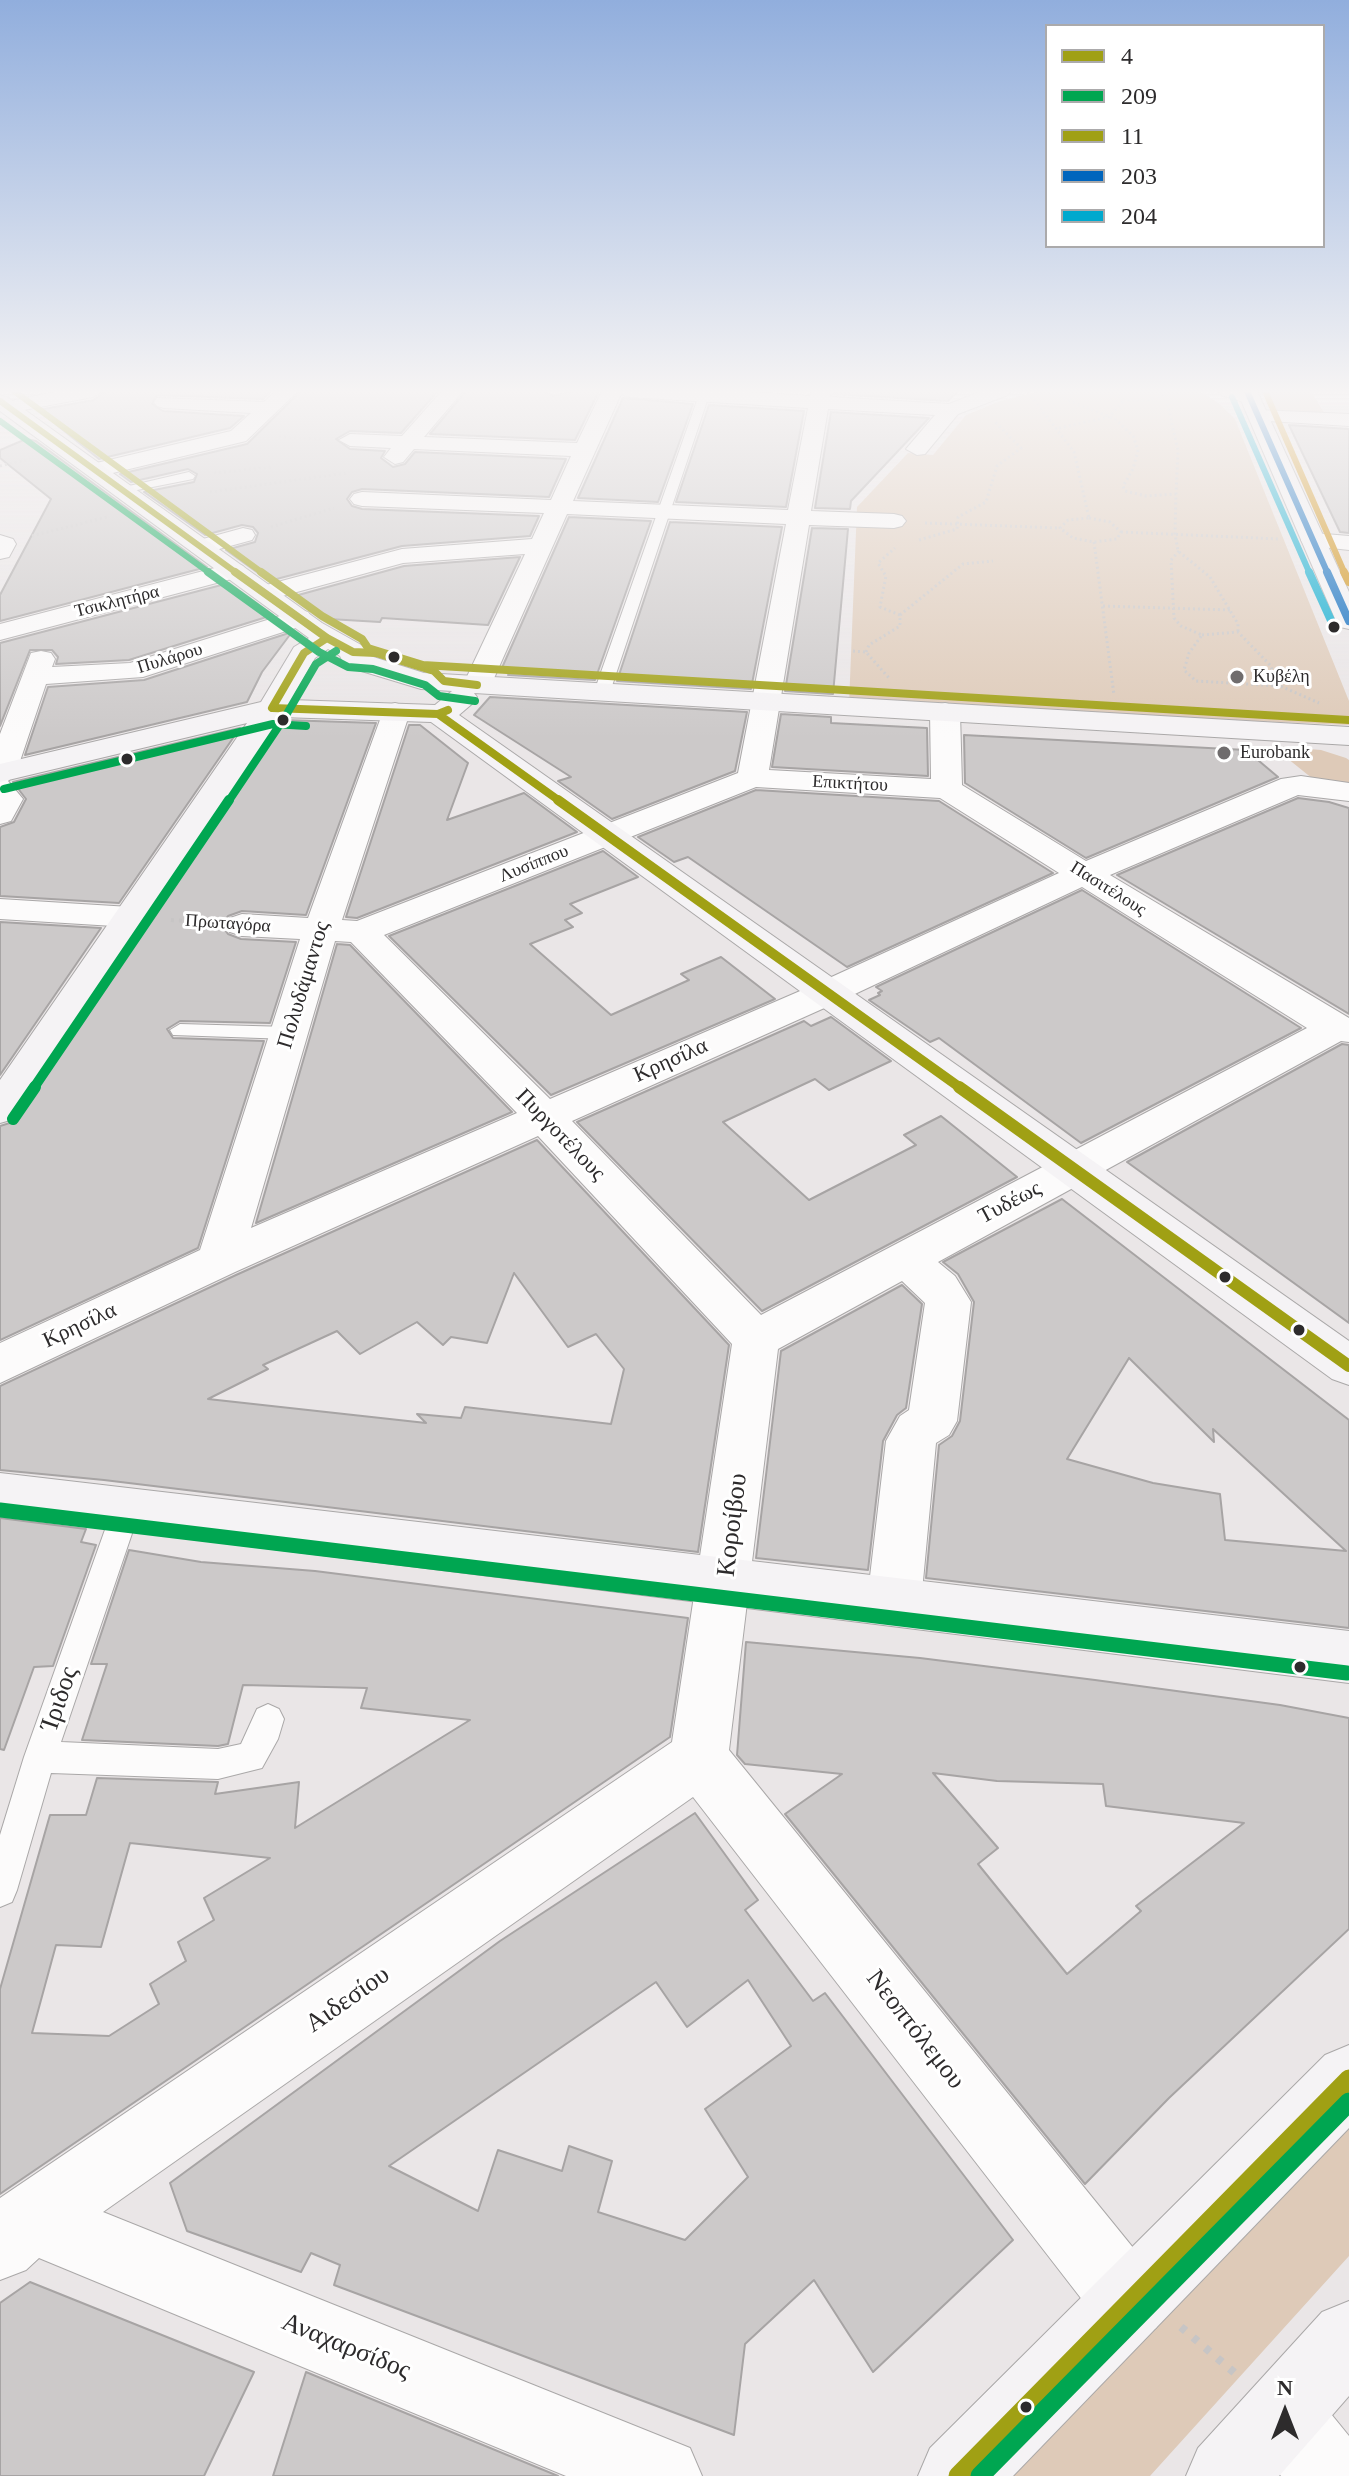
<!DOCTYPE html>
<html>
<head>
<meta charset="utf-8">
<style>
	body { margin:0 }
	#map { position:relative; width:1349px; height:2476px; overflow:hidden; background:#eae6e7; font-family:"Times New Roman",serif }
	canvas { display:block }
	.legend { position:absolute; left:1045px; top:24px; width:280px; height:224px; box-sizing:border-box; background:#fff; border:2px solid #abaaab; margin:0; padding:10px 14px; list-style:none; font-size:24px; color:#2d2b2c }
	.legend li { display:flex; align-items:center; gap:16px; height:40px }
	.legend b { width:40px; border:2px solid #abaaab }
	.north { position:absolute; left:1245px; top:2372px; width:80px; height:80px; -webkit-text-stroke:6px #fff; paint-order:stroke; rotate:0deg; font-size:22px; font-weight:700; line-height:32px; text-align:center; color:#2d2b2c }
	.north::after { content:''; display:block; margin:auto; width:28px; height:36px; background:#2d2b2c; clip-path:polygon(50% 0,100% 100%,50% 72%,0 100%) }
</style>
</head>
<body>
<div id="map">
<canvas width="1349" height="2476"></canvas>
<ul class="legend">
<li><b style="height:10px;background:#a0a014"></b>4</li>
<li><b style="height:10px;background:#00a651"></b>209</li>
<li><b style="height:10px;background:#a0a014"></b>11</li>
<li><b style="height:10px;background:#0065bd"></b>203</li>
<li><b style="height:10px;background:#00a9ce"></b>204</li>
</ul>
<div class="north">N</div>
</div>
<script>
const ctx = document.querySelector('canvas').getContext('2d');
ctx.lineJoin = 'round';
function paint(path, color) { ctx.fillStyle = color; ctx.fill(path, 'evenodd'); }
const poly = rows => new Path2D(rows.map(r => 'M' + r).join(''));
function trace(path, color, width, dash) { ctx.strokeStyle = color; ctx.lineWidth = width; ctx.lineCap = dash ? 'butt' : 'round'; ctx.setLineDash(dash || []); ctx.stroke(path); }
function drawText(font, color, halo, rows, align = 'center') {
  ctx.font = font + ' "Times New Roman",serif'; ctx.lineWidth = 6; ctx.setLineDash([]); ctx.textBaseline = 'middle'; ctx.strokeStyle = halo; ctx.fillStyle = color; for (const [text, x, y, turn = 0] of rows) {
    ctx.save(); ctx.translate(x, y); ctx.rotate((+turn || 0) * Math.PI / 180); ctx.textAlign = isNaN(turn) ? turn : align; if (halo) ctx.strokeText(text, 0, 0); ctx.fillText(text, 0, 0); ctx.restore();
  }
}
const green = poly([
	[1040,391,1199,391,1220,404,1235,419,1349,701,1349,725,849,704,857,507,908,453,933,455,966,415,1000,401],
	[1311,391,1326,416,1279,415,1267,392],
	[1272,746,1321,750,1346,758,1349,760,1349,784,1313,779],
	[1349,2084,1349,2256,1150,2476,968,2476]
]);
const building = poly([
	[106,391,271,391,263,399,157,395,152,404,163,411,244,416,230,428,99,459,38,410,94,400,106,391],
	[301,391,438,391,401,433,350,431,336,439,350,449,385,451,381,458,393,467,405,464,415,452,566,459,549,497,362,489,352,492,347,499,352,506,362,509,539,516,530,536,402,546,269,581,226,550,255,542,258,533,253,527,242,525,205,535,144,492,194,482,197,474,188,469,131,482,120,474,247,444,301,391],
	[466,391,543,391,553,396,575,391,599,391,575,440,430,434,466,391],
	[834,391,958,391,948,401,834,394,834,391],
	[623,398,693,404,658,502,578,498,623,398],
	[709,405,804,411,786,507,676,502,709,405],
	[831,412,929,418,851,501,850,509,815,508,831,412],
	[1289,425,1349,429,1349,533,1340,532,1289,425],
	[26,439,36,441,207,567,0,621,0,595,51,499,0,458,0,450,26,439],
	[569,517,651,521,595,680,508,675,511,671,501,670,569,517],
	[670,522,782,527,751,689,617,681,670,522],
	[812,528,848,529,833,694,785,691,812,528],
	[520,557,488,625,382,618,380,622,329,619,291,597,404,566,520,557],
	[229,583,273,615,129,660,56,664,58,657,52,650,30,650,0,726,0,643,229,583],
	[292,632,262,672,247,702,25,755,48,687,144,680,292,632],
	[490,697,747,712,735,771,612,819,558,781,571,777,474,715,490,697],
	[781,714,831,717,831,723,927,728,928,776,772,767,781,714],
	[283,720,376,723,306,915,242,911,228,916,221,925,228,934,241,939,296,942,270,1023,180,1021,167,1029,173,1038,264,1041,198,1248,0,1340,0,1126,16,1121,283,720],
	[409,725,420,725,468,763,447,820,524,793,577,832,357,918,346,917,409,725],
	[240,728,119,903,0,896,0,827,14,822,26,799,13,782,240,728],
	[964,735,1246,750,1278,777,1086,858,965,783,964,735],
	[756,790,939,801,1053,873,847,967,688,857,674,862,638,837,756,790],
	[1298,798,1329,802,1349,808,1349,1014,1117,875,1298,798],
	[603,851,638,877,570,904,582,913,565,920,573,927,530,944,611,1015,689,980,681,974,721,957,775,999,551,1095,389,936,603,851],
	[1082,890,1301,1028,1081,1143,939,1038,930,1042,869,1000,880,995,878,993,882,991,876,987,1082,890],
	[0,922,101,928,0,1075,0,922],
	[337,944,350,945,512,1112,256,1223,337,944],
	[831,1017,891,1061,829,1090,815,1079,723,1122,809,1200,916,1145,904,1135,941,1116,1017,1177,762,1311,577,1122,804,1021,811,1026,831,1017],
	[1342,1044,1349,1045,1349,1323,1127,1162,1342,1044],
	[537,1140,729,1345,698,1552,104,1480,0,1470,0,1386,236,1275,537,1140],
	[514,1273,568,1347,596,1334,624,1369,611,1424,465,1407,461,1418,417,1414,426,1423,208,1399,268,1369,263,1365,337,1331,360,1354,417,1322,443,1345,451,1337,487,1343,514,1273],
	[1062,1199,1349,1420,1349,1628,926,1578,939,1445,952,1436,960,1421,974,1302,958,1274,943,1262,1062,1199],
	[1129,1358,1214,1442,1213,1429,1346,1551,1225,1540,1220,1494,1153,1483,1067,1459,1129,1358],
	[902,1285,922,1304,906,1408,897,1415,883,1441,868,1570,756,1558,781,1351,902,1285],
	[0,1518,86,1529,81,1542,96,1545,53,1666,34,1667,4,1750,0,1749,0,1518],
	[129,1550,201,1562,315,1571,688,1618,670,1737,0,2194,0,1989,50,1815,86,1815,97,1778,218,1782,215,1794,299,1782,295,1828,470,1720,361,1708,367,1688,243,1685,228,1744,218,1746,82,1740,107,1664,91,1664,129,1550],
	[130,1843,270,1858,204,1898,214,1920,178,1942,186,1961,150,1984,159,2004,109,2036,32,2033,56,1945,101,1947,130,1843],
	[746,1642,920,1658,1095,1680,1280,1705,1349,1718,1349,1929,1169,2098,1085,2184,785,1814,842,1774,745,1764,737,1755,746,1642],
	[933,1773,997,1781,1103,1784,1106,1806,1244,1823,1136,1906,1141,1911,1067,1974,978,1864,998,1848,933,1773],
	[695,1813,758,1900,745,1910,813,2001,825,1993,1013,2240,873,2372,814,2280,745,2344,734,2435,334,2285,340,2265,311,2253,301,2272,187,2231,170,2183,500,1941,695,1813],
	[748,1980,791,2046,705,2109,748,2177,685,2240,598,2212,612,2161,569,2146,562,2171,498,2150,478,2211,389,2166,656,1982,687,2027,748,1980],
	[30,2282,254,2372,204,2476,0,2476,0,2303,30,2282],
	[306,2372,558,2476,273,2476,306,2372]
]);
const pathFar2 = poly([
	[1045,391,1115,419,1133,436,1138,450,1133,469,1123,486,1125,491,1146,496,1176,494,1175,534,1178,551,1210,577,1238,624,1238,632],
	[1110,391,1124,400,1148,400,1182,391],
	[1028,392,1074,452,1089,518],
	[1165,394,1178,450,1176,494],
	[110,412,135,407],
	[1059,428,1109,417,1124,400],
	[279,437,321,439],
	[0,466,30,459],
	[214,473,272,467],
	[210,492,347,473],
	[1089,518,1110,522,1121,532,1117,539,1094,542,1073,538,1060,528,1068,520,1089,518],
	[925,523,1060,528],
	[271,527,334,508],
	[1121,532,1280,539],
	[32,536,107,517],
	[919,540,957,529,958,517,986,502,997,466,1021,448,994,421],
	[1094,542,1114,695],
	[1179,551,1171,560,1174,618,1181,626,1202,635,1189,653,1184,670,1196,681,1280,686,1319,703],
	[1103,606,1230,610],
	[900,615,963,564,993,561],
	[1202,635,1238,632,1270,665,1280,686],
	[853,651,866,652,889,678],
	[866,652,869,645,900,626,900,615,880,607,886,576,878,563,895,548]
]);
const pathFar1 = poly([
	[171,920,204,922]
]);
const path = poly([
	[1181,2327,1237,2375]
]);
const lane = poly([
	[704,392,709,395,610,692,602,697,597,695,594,692,699,395,704,392],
	[189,472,195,476,193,479,122,493,116,489,189,472],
	[180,1024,289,1027,299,1033,289,1039,173,1035,170,1030,180,1024],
	[126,1498,136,1502,140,1510,61,1742,218,1749,241,1744,257,1709,268,1704,279,1709,284,1719,278,1739,262,1768,218,1779,51,1773,17,1890,12,1902,0,1907,0,1835,24,1757,112,1510,116,1502,126,1498]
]);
const street = poly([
	[60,391,103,391,93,397,8,413,0,410,1,403,60,391],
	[276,391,298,391,246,441,96,477,85,470,88,465,231,431,251,413,164,408,157,406,154,402,157,398,264,402,276,391],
	[442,391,463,391,424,437,577,443,602,391,735,391,810,396,811,391,831,391,830,397,949,404,982,391,1011,391,1008,395,958,414,925,454,917,455,906,449,935,415,828,409,811,511,894,514,902,516,906,521,902,526,894,528,809,525,769,770,931,779,930,712,935,706,945,703,955,706,960,712,962,785,1086,861,1281,779,1301,776,1349,783,1349,801,1298,795,1110,875,1349,1018,1349,1042,1341,1041,938,1262,955,1276,971,1302,957,1421,949,1435,936,1443,921,1602,913,1619,894,1626,875,1619,867,1602,886,1441,900,1416,909,1410,925,1303,902,1281,778,1349,729,1750,1156,2276,1167,2302,1156,2328,1130,2339,1104,2328,693,1797,103,2212,690,2448,702,2476,566,2476,39,2258,26,2270,0,2280,0,2198,672,1742,732,1344,538,1136,235,1272,0,1383,0,1343,200,1250,300,939,242,936,230,932,224,925,230,918,242,914,308,918,385,706,395,703,405,706,410,712,342,920,357,921,738,773,786,524,567,514,491,685,487,691,477,693,467,691,463,685,525,554,403,563,264,601,255,598,251,593,255,588,402,549,532,539,544,513,362,506,354,504,350,499,354,494,362,492,551,500,571,456,414,449,403,462,395,464,384,457,391,448,350,446,339,440,350,434,402,436,442,391],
	[621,394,629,397,808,408,788,510,573,501,621,394],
	[756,787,940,798,1059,873,814,985,550,1099,384,935,756,787],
	[1082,887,1307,1028,761,1315,572,1121,840,1001,1082,887],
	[335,941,351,942,517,1113,251,1228,335,941],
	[1218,391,1249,391,1260,398,1250,404,1221,395,1218,391],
	[1259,410,1349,414,1349,426,1252,420,1249,416,1259,410],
	[243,528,252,530,255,535,252,540,201,554,192,552,189,547,192,542,243,528],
	[1313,533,1349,536,1349,550,1304,545,1301,540,1304,535,1313,533],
	[0,535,13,539,16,544,9,557,0,559,0,535],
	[234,563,243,566,247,571,243,576,0,640,0,624,234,563],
	[299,610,308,612,312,618,308,624,143,677,46,684,16,773,8,781,23,799,11,821,0,824,0,734,31,653,41,651,51,653,55,659,52,667,130,663,299,610],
	[0,899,130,907,142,910,147,917,142,924,130,927,0,919,0,899],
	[1282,2375,1309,2387,1349,2436,1349,2476,1281,2476,1255,2441,1243,2414,1255,2387,1282,2375]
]);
const secondary = poly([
	[1237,391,1257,391,1349,592,1349,629,1340,627,1336,621,1237,391],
	[0,395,7,397,322,623,363,646,367,655,424,673,1349,727,1349,745,474,693,477,697,473,703,459,715,1349,1341,1349,1385,1332,1379,431,722,281,717,14,1119,0,1123,0,1080,247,723,0,782,0,764,261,702,294,647,309,638,0,411,0,395],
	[328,649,340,656,345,666,421,689,452,691,435,705,291,700,315,658,328,649],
	[0,1473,1349,1631,1349,1683,0,1515,0,1473],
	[1349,2045,1349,2128,1013,2476,918,2476,930,2448,1325,2055,1349,2045],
	[1349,2301,1349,2396,1279,2476,1186,2476,1198,2448,1322,2312,1349,2301]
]);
const bus1Far4 = poly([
	[0,401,238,574]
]);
const bus1Far3 = poly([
	[235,572,327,638,353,652,376,653,434,671,444,681,477,685],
	[327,638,304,653,272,708,438,714,448,710],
	[438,714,561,802]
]);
const bus1Far2 = poly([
	[558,800,962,1089]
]);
const bus1Far1 = poly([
	[959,1087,1349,1366]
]);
const bus1 = poly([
	[958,2476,1349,2079]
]);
const bus2Far5 = poly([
	[0,421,211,574]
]);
const bus2Far4 = poly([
	[208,572,319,652,348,667,373,669,425,685,439,696,475,701],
	[4,789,273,724,306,726],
	[228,802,285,717,316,664,336,651]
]);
const bus2Far3 = poly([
	[33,1089,229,800]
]);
const bus2Far2 = poly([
	[13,1119,35,1087]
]);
const bus2Far1 = poly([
	[0,1510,1347,1673]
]);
const bus2 = poly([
	[980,2476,1349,2102]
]);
const bus3Far1 = poly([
	[14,391,264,574]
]);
const bus3 = poly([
	[261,572,322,616,362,639,368,648,423,665,1349,720]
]);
const bus4Far1 = poly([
	[1247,391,1328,574]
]);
const bus4 = poly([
	[1327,572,1349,621]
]);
const bus5Far1 = poly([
	[1232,397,1310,574]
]);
const bus5 = poly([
	[1309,572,1334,627]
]);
const bus6Far1 = poly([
	[1265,391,1345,574]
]);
const bus6 = poly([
	[1344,572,1349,582]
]);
const markers = [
	[1334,627,7,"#2d2b2c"],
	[394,657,7,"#2d2b2c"],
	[1237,677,8,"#6f6c6d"],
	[283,720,7,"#2d2b2c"],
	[1224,753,8,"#6f6c6d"],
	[127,759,7,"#2d2b2c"],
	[1225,1277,7,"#2d2b2c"],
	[1299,1330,7,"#2d2b2c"],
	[1300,1667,7,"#2d2b2c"],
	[1026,2407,7,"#2d2b2c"]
];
const farStreetnames = [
	["Τσικλητήρα",117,602,-14],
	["Πυλάρου",170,659,-17],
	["Επικτήτου",850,784,3],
	["Λυσίππου",534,864,-22],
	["Πασιτέλους",1108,889,32],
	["Πρωταγόρα",228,924,4]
];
const farPoinames = [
	["Κυβέλη",1253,677],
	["Eurobank",1240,753]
];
const streetNames = [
	["Πολυδάμαντος",304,985,-73],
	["Κρησίλα",671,1061,-24],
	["Πυργοτέλους",560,1135,46],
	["Τυδέως",1010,1203,-28],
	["Κρησίλα",80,1326,-25]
];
const nearStreetnames = [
	["Κοροίβου",733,1525,-83],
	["Ίριδος",60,1699,-71],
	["Αιδεσίου",348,2000,-35],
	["Νεοπτόλεμου",915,2030,52],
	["Αναχαρσίδος",346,2347,22]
];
paint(green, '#decab8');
paint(building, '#ccc9c9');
trace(building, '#a7a4a4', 2);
trace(lane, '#aaa8a8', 2);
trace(street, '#aaa8a8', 2);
trace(secondary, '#aaa8a8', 2);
trace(pathFar2, '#c7c5c5', 3, [2, 3]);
trace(pathFar1, '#c7c5c5', 4, [3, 5]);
trace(path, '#c7c5c5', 8, [6, 10]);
paint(lane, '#fcfbfb');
paint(street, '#fcfbfb');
paint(secondary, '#f5f3f5');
trace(bus1Far4, '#a0a014', 6);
trace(bus1Far3, '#a0a014', 8);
trace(bus1Far2, '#a0a014', 10);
trace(bus1Far1, '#a0a014', 12);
trace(bus1, '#a0a014', 19);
trace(bus2Far5, '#00a651', 6);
trace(bus2Far4, '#00a651', 8);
trace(bus2Far3, '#00a651', 10);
trace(bus2Far2, '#00a651', 12);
trace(bus2Far1, '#00a651', 15);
trace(bus2, '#00a651', 19);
trace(bus3Far1, '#a0a014', 6);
trace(bus3, '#a0a014', 8);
trace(bus4Far1, '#0065bd', 6);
trace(bus4, '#0065bd', 8);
trace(bus5Far1, '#00a9ce', 6);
trace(bus5, '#00a9ce', 8);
trace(bus6Far1, '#cf8d09', 6);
trace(bus6, '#cf8d09', 8);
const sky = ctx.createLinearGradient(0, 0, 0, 738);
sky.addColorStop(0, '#91aedd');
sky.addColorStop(0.53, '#f6f4f4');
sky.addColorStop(1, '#f6f4f400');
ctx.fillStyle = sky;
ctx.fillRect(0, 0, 1349, 738);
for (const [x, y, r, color] of markers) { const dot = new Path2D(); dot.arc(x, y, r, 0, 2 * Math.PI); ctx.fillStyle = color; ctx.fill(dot); trace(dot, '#fff', 3); }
drawText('18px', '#2d2b2c', '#fff', farStreetnames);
drawText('18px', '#2d2b2c', '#fff', farPoinames, 'left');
drawText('22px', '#2d2b2c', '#fff', streetNames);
drawText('26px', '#2d2b2c', '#fff', nearStreetnames);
</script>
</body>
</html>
